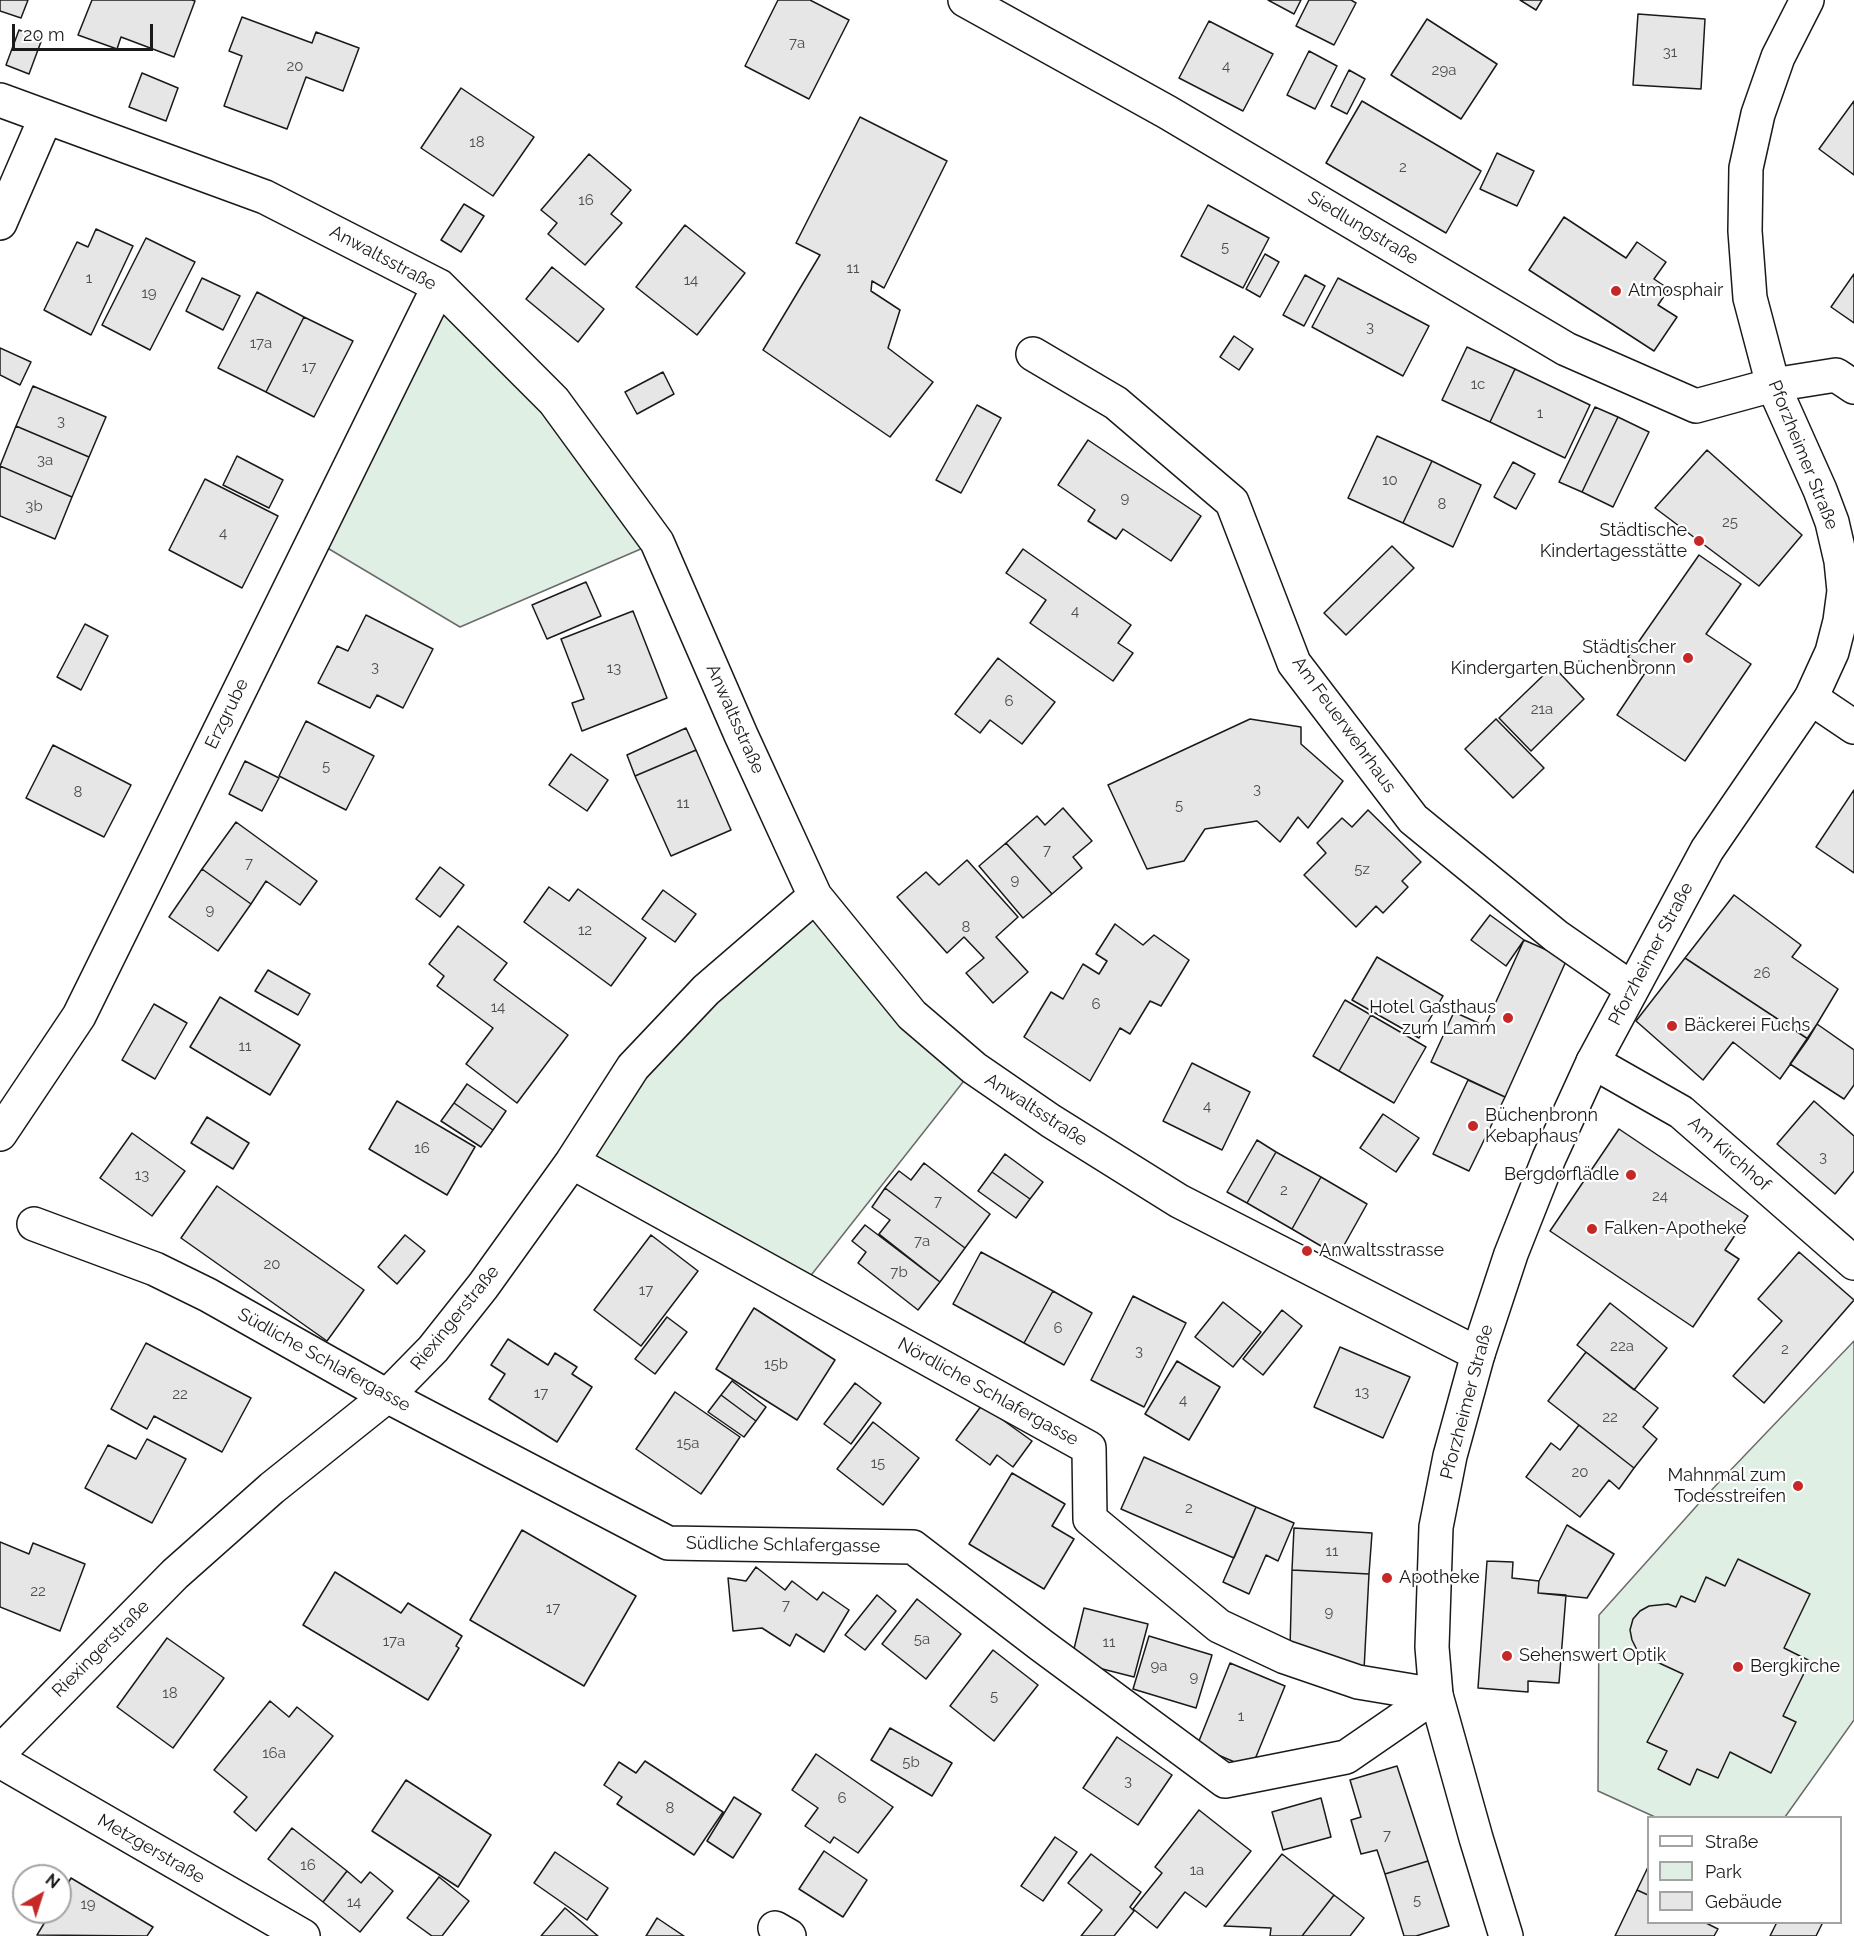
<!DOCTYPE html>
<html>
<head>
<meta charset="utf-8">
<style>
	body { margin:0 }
	#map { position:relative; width:1854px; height:1936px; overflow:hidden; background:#fff; font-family:Raleway,sans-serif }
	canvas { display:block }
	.legend { position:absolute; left:1647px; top:1816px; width:195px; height:108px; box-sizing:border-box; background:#fff; border:2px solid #a3a3a3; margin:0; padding:8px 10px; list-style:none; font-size:18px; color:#1a1a1a }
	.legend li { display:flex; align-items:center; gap:12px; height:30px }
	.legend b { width:30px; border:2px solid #a3a3a3 }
	.north { position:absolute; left:12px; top:1864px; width:60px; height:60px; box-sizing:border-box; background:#fff; border:2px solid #a3a3a3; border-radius:50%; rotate:39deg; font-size:16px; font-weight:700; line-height:24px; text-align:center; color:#1a1a1a }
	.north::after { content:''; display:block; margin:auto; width:21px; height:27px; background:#c62828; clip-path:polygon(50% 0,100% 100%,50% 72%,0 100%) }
	.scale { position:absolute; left:12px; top:24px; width:141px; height:27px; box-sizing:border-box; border:3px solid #1a1a1a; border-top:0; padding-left:8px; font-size:18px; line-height:21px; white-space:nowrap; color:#1a1a1a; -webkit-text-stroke:4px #fff; paint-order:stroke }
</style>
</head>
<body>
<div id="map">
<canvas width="1854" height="1936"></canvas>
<ul class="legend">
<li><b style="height:8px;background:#fff"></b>Straße</li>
<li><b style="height:16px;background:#e0efe3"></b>Park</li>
<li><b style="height:16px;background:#e6e6e6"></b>Gebäude</li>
</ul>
<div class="north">N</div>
<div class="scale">20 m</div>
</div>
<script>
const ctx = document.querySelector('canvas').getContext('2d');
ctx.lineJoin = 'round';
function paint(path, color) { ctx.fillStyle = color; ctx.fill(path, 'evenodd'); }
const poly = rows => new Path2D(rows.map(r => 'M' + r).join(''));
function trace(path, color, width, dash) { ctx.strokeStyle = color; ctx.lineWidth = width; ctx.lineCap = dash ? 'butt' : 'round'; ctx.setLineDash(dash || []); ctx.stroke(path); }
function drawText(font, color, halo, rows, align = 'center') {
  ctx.font = font + ' Raleway,sans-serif'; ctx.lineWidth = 4.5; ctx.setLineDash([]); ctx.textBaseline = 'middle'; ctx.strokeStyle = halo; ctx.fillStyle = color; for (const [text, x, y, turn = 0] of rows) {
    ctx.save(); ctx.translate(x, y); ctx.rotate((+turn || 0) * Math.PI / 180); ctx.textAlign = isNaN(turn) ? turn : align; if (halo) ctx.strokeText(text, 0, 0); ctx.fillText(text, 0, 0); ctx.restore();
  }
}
const green = poly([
	[439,286,657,542,460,627,314,540,439,286],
	[815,896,974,1068,801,1288,572,1162,633,1067,815,896],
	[1854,1341,1854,1720,1785,1817,1655,1817,1598,1791,1599,1615,1702,1500,1854,1341]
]);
const building = poly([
	[0,0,28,0,21,18,0,11,0,0],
	[92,0,192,0,195,1,174,57,121,37,117,49,78,35,92,0],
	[778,0,810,0,849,20,809,99,745,66,778,0],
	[1268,0,1301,0,1294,14,1268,0],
	[1309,0,1351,0,1356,3,1334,45,1296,26,1309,0],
	[1520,0,1542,0,1536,10,1520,0],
	[1638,14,1705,19,1701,89,1633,85,1638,14],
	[242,17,312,43,316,32,359,48,343,91,306,77,287,129,224,106,242,56,229,51,242,17],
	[1427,19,1497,64,1461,119,1391,75,1427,19],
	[1209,21,1273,54,1243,111,1179,78,1209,21],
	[19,30,42,39,29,74,6,65,19,30],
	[1309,51,1337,66,1315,109,1287,95,1309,51],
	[1349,70,1365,79,1347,114,1331,106,1349,70],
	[142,73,178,88,166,121,129,107,142,73],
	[461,88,534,137,493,196,421,148,461,88],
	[1362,101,1481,171,1446,233,1326,163,1362,101],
	[1854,101,1854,175,1819,149,1854,101],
	[860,117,947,161,884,288,872,281,871,291,900,310,888,348,933,382,890,437,763,350,820,255,796,243,860,117],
	[1497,153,1534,171,1517,206,1480,189,1497,153],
	[589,154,631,190,611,214,622,223,585,265,548,234,557,223,541,210,589,154],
	[464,204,484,216,461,252,441,240,464,204],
	[1208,205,1269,238,1243,288,1181,256,1208,205],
	[1564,217,1626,258,1637,242,1666,262,1654,279,1669,289,1658,305,1677,317,1654,351,1529,270,1564,217],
	[685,225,745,273,697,335,636,287,685,225],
	[96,229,133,246,91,335,44,310,77,242,88,247,96,229],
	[146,238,195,262,150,350,102,325,146,238],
	[1265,254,1279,262,1260,297,1246,289,1265,254],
	[552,267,604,309,578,342,526,299,552,267],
	[1854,274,1854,323,1831,307,1854,274],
	[1305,275,1325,286,1304,326,1283,315,1305,275],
	[202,278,240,296,223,330,186,311,202,278],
	[1338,278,1429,326,1403,376,1312,327,1338,278],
	[257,292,304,317,266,392,218,368,257,292],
	[304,317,353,341,314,417,266,392,304,317],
	[1234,336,1253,349,1239,370,1220,357,1234,336],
	[1467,347,1515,369,1490,422,1442,400,1467,347],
	[0,348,31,362,20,385,0,375,0,348],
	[1515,369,1590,405,1565,458,1490,422,1515,369],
	[663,372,674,394,637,414,625,392,663,372],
	[33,386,106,417,89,457,16,426,33,386],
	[977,405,1001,418,961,493,936,480,977,405],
	[1595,407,1618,417,1582,492,1559,482,1595,407],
	[1618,417,1649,432,1613,507,1582,492,1618,417],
	[16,426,89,457,72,497,0,466,16,426],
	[1377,436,1432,461,1403,523,1348,498,1377,436],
	[1088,440,1201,516,1171,561,1123,529,1116,539,1088,521,1095,510,1058,485,1088,440],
	[1707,450,1802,535,1759,586,1655,508,1707,450],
	[237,456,283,480,269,508,223,485,237,456],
	[1432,461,1481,485,1453,547,1403,523,1432,461],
	[1513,462,1535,474,1516,509,1494,497,1513,462],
	[0,466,72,497,55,539,0,516,0,466],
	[205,479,278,516,242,588,169,550,205,479],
	[1392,546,1414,568,1346,635,1324,613,1392,546],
	[1023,549,1131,625,1118,643,1133,653,1113,681,1030,623,1046,600,1006,573,1023,549],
	[1699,555,1741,584,1706,634,1751,664,1685,761,1617,715,1647,670,1628,657,1699,555],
	[586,582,601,616,547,639,532,605,586,582],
	[633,611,667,698,582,731,572,703,584,699,561,639,633,611],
	[366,615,433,649,403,708,377,695,370,708,318,683,337,646,348,651,366,615],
	[85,624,108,636,81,690,57,677,85,624],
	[998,658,1055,702,1022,744,990,720,980,733,955,714,998,658],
	[1553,666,1584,699,1531,751,1499,718,1553,666],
	[1250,719,1301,727,1301,744,1343,781,1308,828,1298,817,1280,842,1257,821,1205,829,1184,861,1147,869,1108,785,1250,719],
	[1496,719,1544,768,1513,798,1465,749,1496,719],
	[306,721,374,756,346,810,279,776,306,721],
	[686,728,696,750,635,776,627,755,686,728],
	[53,745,131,785,104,837,26,798,53,745],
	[696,750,731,830,671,856,635,776,696,750],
	[571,754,608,780,587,811,549,785,571,754],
	[245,761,279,778,262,811,229,794,245,761],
	[1854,790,1854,873,1816,847,1854,790],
	[1063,808,1092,841,1073,857,1082,868,1052,894,1006,843,1037,816,1045,825,1063,808],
	[1368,810,1421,862,1402,881,1408,887,1383,913,1376,906,1356,927,1304,875,1326,853,1317,843,1342,818,1352,827,1368,810],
	[236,822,317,881,300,905,266,881,251,904,202,869,236,822],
	[1006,843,1052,894,1023,918,979,866,1006,843],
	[967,860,1018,917,996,937,1028,972,993,1003,966,973,984,958,964,937,947,953,897,897,926,872,939,885,967,860],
	[440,867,464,885,440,917,416,899,440,867],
	[202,869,251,904,218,951,169,917,202,869],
	[549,887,569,901,578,889,646,938,611,986,524,922,549,887],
	[663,890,696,914,675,942,642,919,663,890],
	[1734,895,1801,945,1792,957,1838,989,1808,1039,1685,958,1734,895],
	[1490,915,1524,940,1506,966,1471,940,1490,915],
	[1115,924,1143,945,1154,935,1189,960,1161,1006,1150,1001,1130,1034,1120,1028,1090,1081,1024,1037,1051,992,1063,999,1083,964,1099,974,1107,961,1096,954,1115,924],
	[458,926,507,963,494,980,568,1035,517,1103,466,1064,493,1028,437,986,444,976,429,964,458,926],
	[1524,940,1567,959,1505,1097,1431,1062,1454,1012,1485,1026,1524,940],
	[1377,957,1443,996,1419,1038,1352,1000,1377,957],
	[1685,958,1808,1039,1780,1079,1733,1042,1703,1080,1636,1021,1685,958],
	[268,970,310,994,298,1015,255,991,268,970],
	[220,997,300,1045,270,1095,190,1047,220,997],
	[1345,1000,1371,1015,1339,1071,1313,1056,1345,1000],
	[154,1004,187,1023,155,1079,122,1060,154,1004],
	[1371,1015,1426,1047,1394,1103,1339,1071,1371,1015],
	[1817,1024,1854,1050,1854,1085,1844,1099,1790,1064,1817,1024],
	[1192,1063,1250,1092,1222,1150,1163,1121,1192,1063],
	[1468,1080,1505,1097,1469,1171,1433,1154,1468,1080],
	[467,1084,506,1111,493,1130,454,1103,467,1084],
	[397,1101,475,1147,447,1195,369,1149,397,1101],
	[1814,1101,1854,1136,1854,1171,1835,1194,1777,1144,1814,1101],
	[454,1103,493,1130,481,1147,441,1121,454,1103],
	[1383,1114,1419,1138,1396,1172,1360,1148,1383,1114],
	[207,1117,249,1143,233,1169,191,1143,207,1117],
	[1619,1129,1748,1216,1725,1250,1739,1259,1693,1327,1550,1231,1619,1129],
	[132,1133,185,1171,152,1216,100,1178,132,1133],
	[1257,1140,1276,1152,1247,1203,1227,1192,1257,1140],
	[1276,1152,1321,1177,1292,1229,1247,1203,1276,1152],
	[1005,1154,1043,1182,1030,1199,992,1172,1005,1154],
	[924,1163,990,1214,965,1248,885,1188,899,1171,911,1180,924,1163],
	[992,1172,1030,1199,1016,1218,978,1191,992,1172],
	[1321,1177,1367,1204,1338,1256,1292,1229,1321,1177],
	[217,1186,364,1290,327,1341,181,1238,217,1186],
	[885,1188,965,1248,940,1282,879,1234,890,1220,872,1207,885,1188],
	[865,1225,940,1282,918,1310,858,1263,866,1252,852,1241,865,1225],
	[405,1235,425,1251,397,1284,378,1267,405,1235],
	[651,1235,698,1271,641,1346,594,1310,651,1235],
	[981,1252,1053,1291,1024,1343,953,1304,981,1252],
	[1799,1252,1854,1300,1764,1403,1733,1376,1782,1321,1758,1299,1799,1252],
	[1053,1291,1092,1313,1064,1365,1024,1343,1053,1291],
	[1133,1296,1186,1323,1144,1407,1091,1380,1133,1296],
	[1223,1302,1261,1332,1233,1367,1195,1337,1223,1302],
	[1610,1303,1667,1348,1634,1390,1577,1345,1610,1303],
	[754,1308,835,1360,797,1420,716,1369,754,1308],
	[1282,1310,1302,1326,1263,1375,1243,1359,1282,1310],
	[667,1317,687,1332,655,1374,635,1359,667,1317],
	[508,1339,548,1365,555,1353,577,1367,572,1374,592,1387,557,1442,489,1399,505,1374,491,1365,508,1339],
	[146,1343,251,1398,222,1452,154,1416,147,1429,111,1409,146,1343],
	[1340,1347,1410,1377,1383,1438,1314,1407,1340,1347],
	[1586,1352,1658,1408,1643,1427,1657,1439,1634,1468,1548,1401,1586,1352],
	[1177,1361,1220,1387,1189,1440,1145,1414,1177,1361],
	[732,1381,766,1407,756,1421,721,1395,732,1381],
	[855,1383,881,1403,851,1444,824,1424,855,1383],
	[675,1392,740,1437,701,1494,636,1449,675,1392],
	[721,1395,756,1421,744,1437,708,1412,721,1395],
	[982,1405,1032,1441,1013,1467,997,1455,990,1465,956,1440,982,1405],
	[873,1422,919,1458,883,1505,837,1469,873,1422],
	[1579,1425,1634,1468,1619,1489,1609,1480,1580,1517,1526,1477,1551,1443,1560,1450,1579,1425],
	[147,1439,186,1459,152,1523,85,1488,108,1445,136,1459,147,1439],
	[1144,1457,1256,1507,1234,1558,1121,1509,1144,1457],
	[1012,1473,1065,1504,1052,1526,1074,1539,1044,1589,969,1544,1012,1473],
	[1256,1507,1294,1523,1278,1561,1266,1555,1249,1594,1223,1582,1256,1507],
	[1567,1525,1614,1554,1587,1598,1538,1593,1539,1581,1567,1525],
	[1294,1528,1372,1533,1369,1574,1292,1570,1294,1528],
	[522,1530,636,1596,584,1686,470,1620,522,1530],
	[0,1542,29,1554,33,1543,85,1564,60,1631,0,1607,0,1542],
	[1738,1559,1810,1594,1784,1648,1810,1661,1783,1716,1796,1722,1771,1773,1730,1752,1718,1778,1697,1769,1690,1785,1658,1769,1667,1751,1647,1742,1683,1674,1646,1657,1637,1650,1632,1640,1630,1630,1633,1619,1640,1611,1649,1606,1668,1604,1676,1607,1681,1596,1695,1602,1706,1577,1725,1586,1738,1559],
	[1487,1561,1513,1562,1512,1578,1539,1581,1538,1593,1566,1595,1559,1683,1528,1681,1528,1692,1478,1688,1487,1561],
	[756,1567,785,1590,792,1581,817,1600,823,1592,849,1610,824,1652,796,1634,790,1646,762,1628,733,1631,728,1578,746,1581,756,1567],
	[1292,1570,1369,1574,1364,1670,1290,1649,1292,1570],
	[335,1572,401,1613,408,1603,462,1636,456,1646,459,1648,428,1700,303,1625,335,1572],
	[877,1595,896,1611,865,1650,845,1635,877,1595],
	[917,1599,961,1634,926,1679,882,1644,917,1599],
	[1084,1608,1148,1624,1134,1677,1071,1661,1084,1608],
	[1149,1636,1212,1655,1196,1708,1133,1689,1149,1636],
	[167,1638,224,1678,173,1748,117,1707,167,1638],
	[993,1650,1038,1685,994,1741,950,1706,993,1650],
	[1230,1663,1285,1686,1251,1769,1197,1746,1230,1663],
	[270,1701,289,1717,297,1707,333,1736,256,1831,234,1812,247,1797,214,1770,270,1701],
	[890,1728,952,1763,932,1796,871,1760,890,1728],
	[1117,1737,1172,1775,1138,1825,1083,1788,1117,1737],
	[816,1754,893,1807,858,1853,834,1837,830,1843,805,1826,818,1808,792,1790,816,1754],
	[645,1761,723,1812,694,1855,617,1804,622,1797,604,1785,619,1762,636,1773,645,1761],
	[1397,1766,1428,1861,1385,1874,1377,1850,1361,1854,1351,1820,1361,1817,1350,1780,1397,1766],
	[406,1780,491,1835,458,1887,372,1831,406,1780],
	[734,1797,761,1814,733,1858,707,1841,734,1797],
	[1321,1798,1331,1837,1283,1850,1272,1812,1321,1798],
	[1199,1810,1251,1851,1206,1907,1185,1892,1157,1928,1133,1909,1162,1873,1155,1867,1199,1810],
	[292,1828,347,1871,323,1902,268,1859,292,1828],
	[1055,1837,1077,1852,1043,1901,1021,1886,1055,1837],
	[824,1851,867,1880,843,1917,799,1889,824,1851],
	[555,1852,608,1888,587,1920,534,1883,555,1852],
	[1091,1854,1141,1892,1130,1907,1134,1911,1114,1936,1081,1936,1102,1910,1068,1883,1091,1854],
	[1282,1854,1334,1895,1302,1936,1270,1936,1271,1928,1224,1926,1282,1854],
	[1428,1861,1449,1926,1416,1936,1404,1936,1385,1874,1428,1861],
	[1648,1867,1648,1895,1637,1890,1648,1867],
	[347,1871,361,1883,370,1872,393,1891,360,1932,323,1902,347,1871],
	[439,1877,469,1901,442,1936,432,1936,407,1918,439,1877],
	[71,1878,153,1927,147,1936,37,1935,51,1912,60,1912,60,1897,71,1878],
	[1637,1890,1648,1895,1648,1922,1704,1922,1718,1929,1714,1936,1615,1936,1637,1890],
	[1334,1895,1364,1918,1350,1936,1302,1936,1334,1895],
	[565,1908,598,1936,541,1936,565,1908],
	[657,1918,684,1936,646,1936,657,1918],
	[1777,1922,1823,1922,1816,1936,1770,1936,1777,1922]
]);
const street = poly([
	[965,0,1167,112,1566,349,1696,406,1773,385,1836,375,1854,387],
	[0,100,265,197,439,286,554,401,657,542,741,735,815,896,912,1015,974,1068,1051,1121,1179,1201,1478,1354],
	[0,223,46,117],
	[1033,354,1116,403,1232,502,1294,663,1413,819,1556,936,1631,988],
	[1811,698,1854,727],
	[1593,1062,1681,1112,1854,1263],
	[0,1134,79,1016,439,286],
	[572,1162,1089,1448,1090,1519,1219,1626,1285,1657,1358,1682,1436,1695],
	[34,1224,155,1269,208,1295,387,1396,668,1543,913,1547,1041,1645,1225,1781,1346,1757,1436,1695],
	[0,1752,175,1574,272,1488,387,1396,433,1349,483,1286,572,1162,633,1067,706,990,815,896],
	[0,1761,303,1936],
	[775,1928,789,1936]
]);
const secondary = poly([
	[1506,1936,1476,1838,1436,1695,1432,1647,1436,1527,1450,1456,1478,1354,1511,1254,1549,1158,1593,1062,1707,850,1811,698,1832,652,1840,621,1844,591,1841,561,1832,522,1820,490,1773,385,1750,298,1745,231,1746,168,1758,114,1778,57,1807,0]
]);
const markers = [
	[1616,291,6,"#c62828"],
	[1699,541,6,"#c62828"],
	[1688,658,6,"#c62828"],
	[1508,1018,6,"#c62828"],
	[1672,1026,6,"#c62828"],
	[1473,1126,6,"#c62828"],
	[1631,1175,6,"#c62828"],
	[1592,1229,6,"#c62828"],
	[1307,1251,6,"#c62828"],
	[1798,1486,6,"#c62828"],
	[1387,1578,6,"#c62828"],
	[1507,1656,6,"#c62828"],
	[1738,1667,6,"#c62828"]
];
const numberNames = [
	["7a",797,43],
	["31",1670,52],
	["20",295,66],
	["4",1226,66],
	["29a",1444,70],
	["18",477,142],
	["2",1403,167],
	["16",586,200],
	["5",1225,247],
	["11",853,268],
	["1",89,278],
	["14",691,280],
	["19",149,293],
	["3",1370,327],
	["17a",261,343],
	["17",309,367],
	["1c",1478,384],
	["1",1540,413],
	["3",61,421],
	["3a",45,460],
	["10",1390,480],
	["9",1125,498],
	["8",1442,504],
	["3b",34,506],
	["25",1730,522],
	["4",223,533],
	["4",1075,611],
	["3",375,667],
	["13",614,668],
	["6",1009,701],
	["21a",1542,709],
	["5",326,766],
	["3",1257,789],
	["8",78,792],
	["11",683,803],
	["5",1179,805],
	["7",1047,850],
	["7",249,863],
	["5z",1362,869],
	["9",1015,880],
	["9",210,910],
	["8",966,927],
	["12",585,930],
	["26",1762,973],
	["6",1096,1004],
	["14",498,1007],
	["11",245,1046],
	["4",1207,1106],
	["16",422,1148],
	["3",1823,1157],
	["13",142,1175],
	["2",1284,1190],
	["24",1660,1196],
	["7",938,1201],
	["7a",922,1241],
	["20",272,1264],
	["7b",899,1272],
	["17",646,1290],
	["6",1058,1328],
	["22a",1622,1346],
	["2",1785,1349],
	["3",1139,1351],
	["15b",776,1364],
	["13",1362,1392],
	["17",541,1393],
	["22",180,1394],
	["4",1183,1400],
	["22",1610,1417],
	["15a",688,1443],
	["15",878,1463],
	["20",1580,1472],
	["2",1189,1508],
	["11",1332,1551],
	["22",38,1591],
	["7",786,1605],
	["17",553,1608],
	["9",1329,1612],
	["5a",922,1639],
	["17a",394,1641],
	["11",1109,1642],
	["9a",1159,1666],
	["9",1194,1677],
	["18",170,1693],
	["5",994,1696],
	["1",1241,1716],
	["16a",274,1753],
	["5b",911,1762],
	["3",1128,1781],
	["6",842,1798],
	["8",670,1808],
	["7",1387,1835],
	["16",308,1865],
	["1a",1197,1870],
	["5",1417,1900],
	["14",354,1902],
	["19",88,1904]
];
const streetNames = [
	["Siedlungstraße",1363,228,31],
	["Anwaltsstraße",383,258,28],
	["Pforzheimer Straße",1803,455,68],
	["Erzgrube",227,714,-64],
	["Anwaltsstraße",735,719,66],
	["Am Feuerwehrhaus",1344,725,54],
	["Pforzheimer Straße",1651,954,-62],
	["Anwaltsstraße",1036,1110,33],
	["Am Kirchhof",1729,1154,41],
	["Riexingerstraße",455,1318,-51],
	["Südliche Schlafergasse",324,1360,29],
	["Nördliche Schlafergasse",988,1392,29],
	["Pforzheimer Straße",1467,1402,-75],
	["Südliche Schlafergasse",783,1545,1],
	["Riexingerstraße",101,1649,-45],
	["Metzgerstraße",151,1849,30]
];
const poiNames = [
	["Atmosphair",1628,291],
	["Städtische",1687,531,"right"],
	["Kindertagesstätte",1687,552,"right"],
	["Städtischer",1676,648,"right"],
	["Kindergarten Büchenbronn",1676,669,"right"],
	["Hotel Gasthaus",1496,1008,"right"],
	["zum Lamm",1496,1029,"right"],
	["Bäckerei Fuchs",1684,1026],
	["Büchenbronn",1485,1116],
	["Kebaphaus",1485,1137],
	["Bergdorflädle",1619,1175,"right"],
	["Falken-Apotheke",1604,1229],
	["Anwaltsstrasse",1319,1251],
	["Mahnmal zum",1786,1476,"right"],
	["Todesstreifen",1786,1497,"right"],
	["Apotheke",1399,1578],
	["Sehenswert Optik",1519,1656],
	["Bergkirche",1750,1667]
];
paint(green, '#e0efe3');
trace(green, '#6a6a6a', 1.5);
paint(building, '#e6e6e6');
trace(building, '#1a1a1a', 1.5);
trace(street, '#1a1a1a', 36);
trace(secondary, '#1a1a1a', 36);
trace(street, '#fff', 33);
trace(secondary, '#fff', 33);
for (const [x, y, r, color] of markers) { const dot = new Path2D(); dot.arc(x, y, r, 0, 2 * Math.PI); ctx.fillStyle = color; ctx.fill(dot); trace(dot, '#fff', 2); }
drawText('15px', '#4d4d4d', null, numberNames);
drawText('18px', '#1a1a1a', '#fff', streetNames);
drawText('18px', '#1a1a1a', '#fff', poiNames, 'left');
</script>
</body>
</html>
